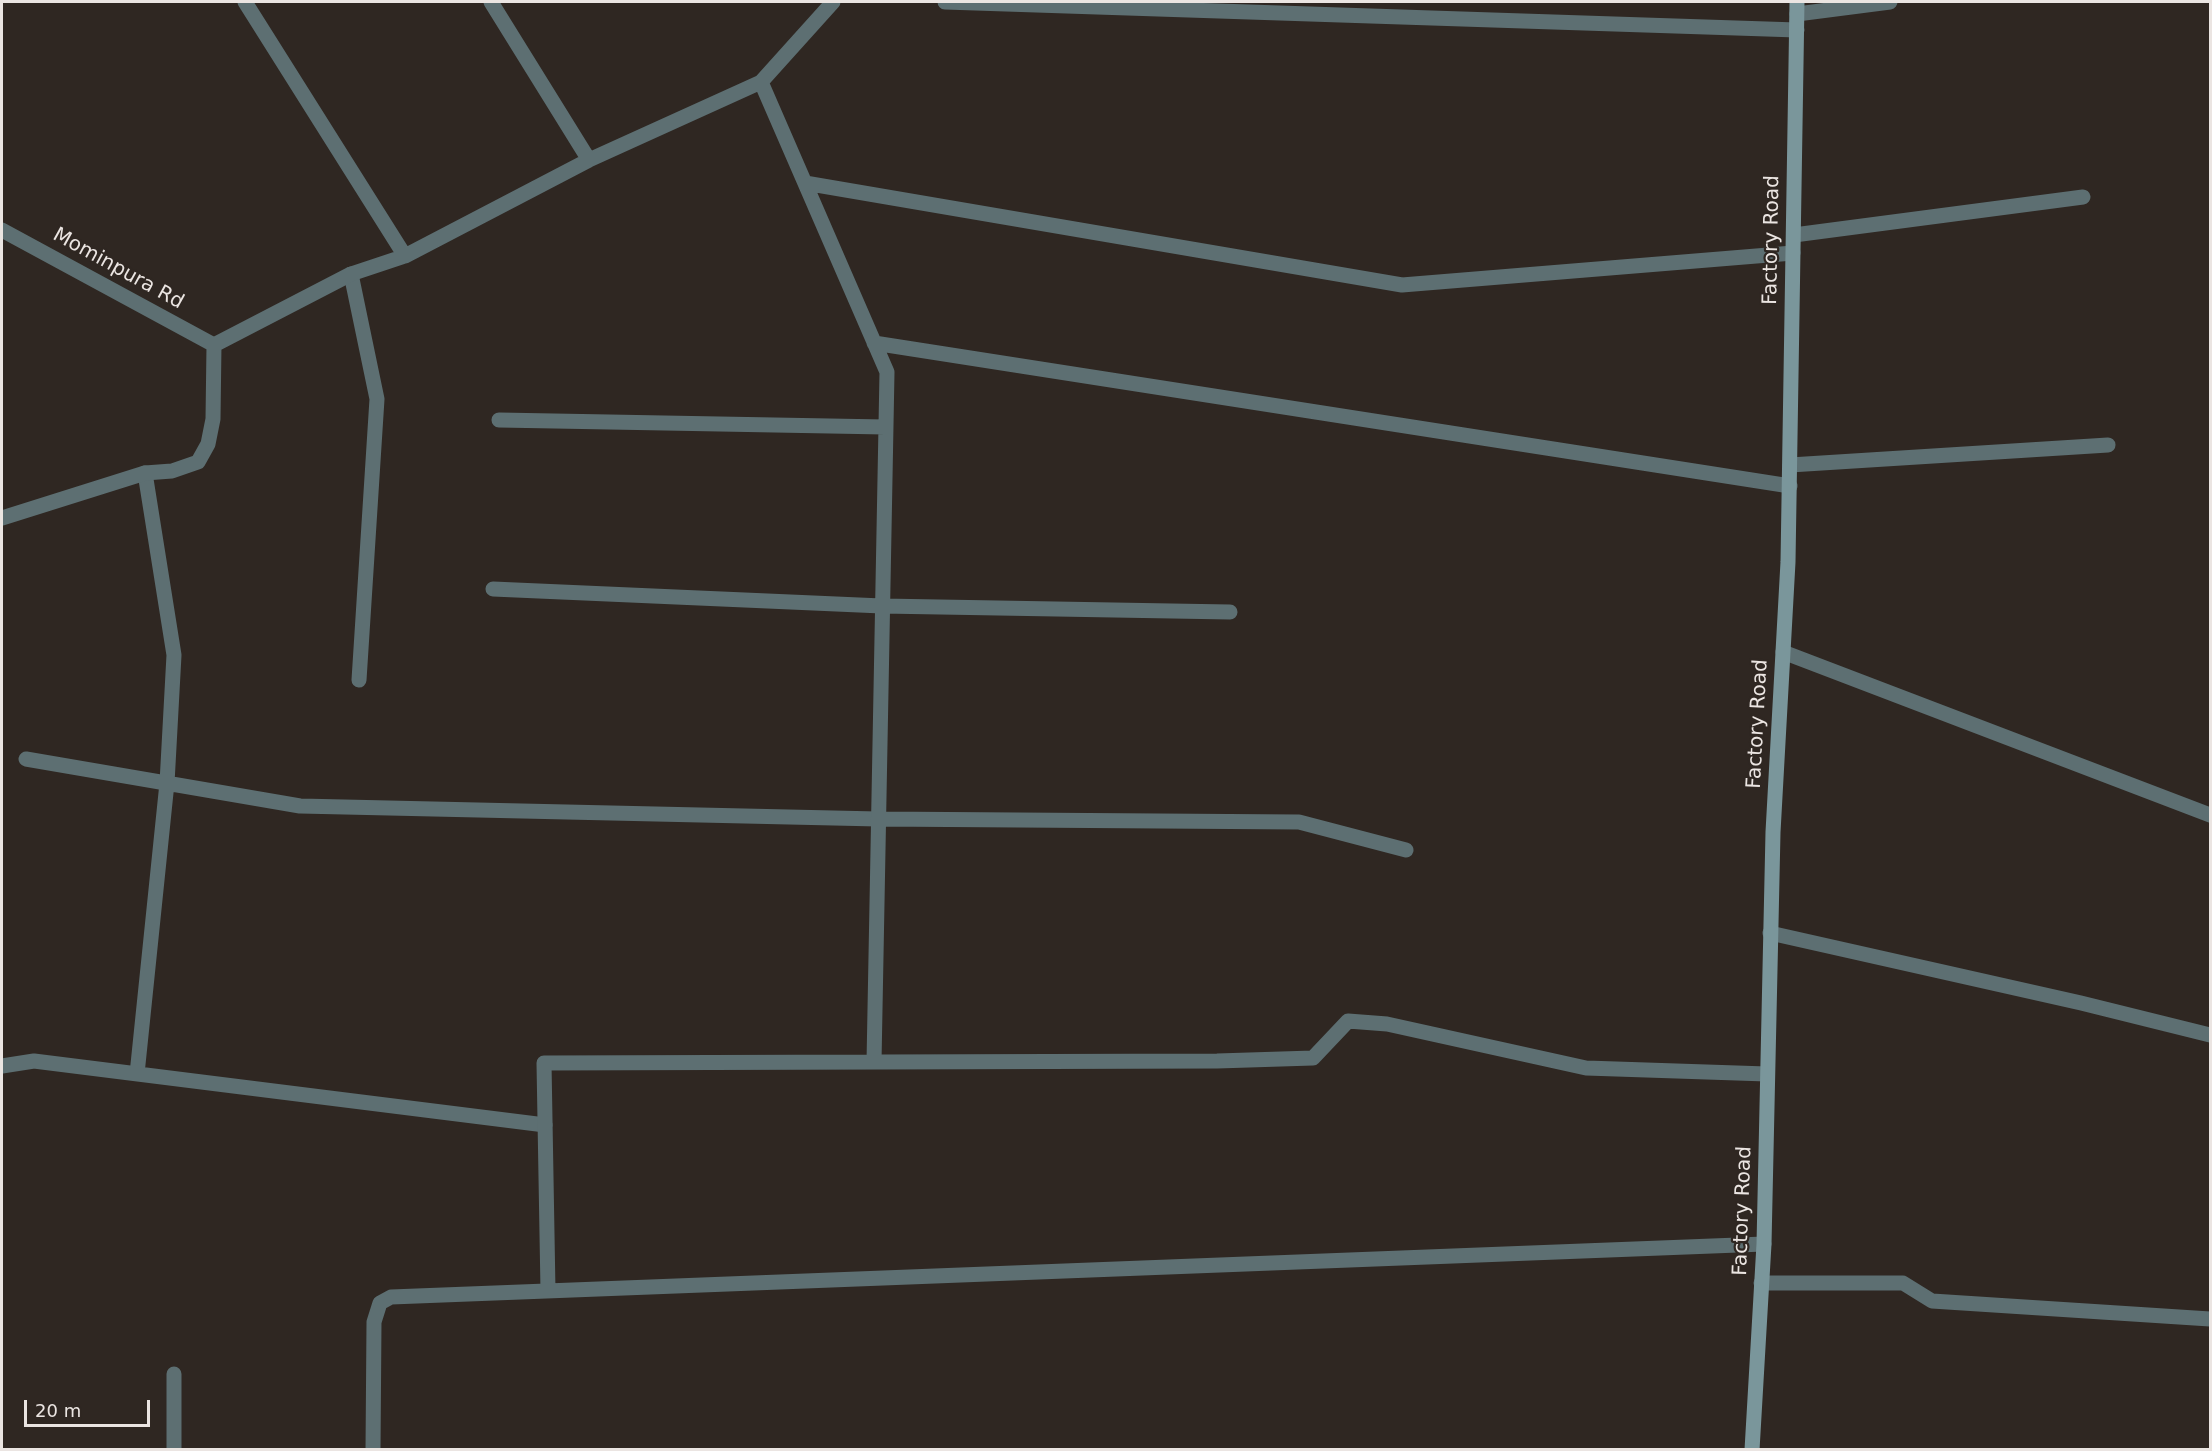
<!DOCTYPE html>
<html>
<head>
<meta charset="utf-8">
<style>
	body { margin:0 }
	#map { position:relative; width:2212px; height:1451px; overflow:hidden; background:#2f2722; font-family:"DejaVu Sans",sans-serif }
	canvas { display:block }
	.frame { position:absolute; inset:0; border:3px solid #ebe5e2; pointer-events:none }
	.scale { position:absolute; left:24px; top:1400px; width:126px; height:27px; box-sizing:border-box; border:3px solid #ebe5e2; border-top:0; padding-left:8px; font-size:18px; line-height:21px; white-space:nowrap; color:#ebe5e2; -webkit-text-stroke:4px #2f2722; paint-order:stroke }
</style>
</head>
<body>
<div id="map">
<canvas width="2212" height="1451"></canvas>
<div class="frame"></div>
<div class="scale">20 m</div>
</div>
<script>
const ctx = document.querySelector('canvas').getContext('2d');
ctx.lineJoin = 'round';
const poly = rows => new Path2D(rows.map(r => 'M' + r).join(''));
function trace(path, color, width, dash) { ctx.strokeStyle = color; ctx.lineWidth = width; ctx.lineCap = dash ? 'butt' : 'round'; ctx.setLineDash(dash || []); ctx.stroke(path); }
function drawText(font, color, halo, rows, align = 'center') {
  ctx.font = font + ' "DejaVu Sans",sans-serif'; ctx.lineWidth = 4.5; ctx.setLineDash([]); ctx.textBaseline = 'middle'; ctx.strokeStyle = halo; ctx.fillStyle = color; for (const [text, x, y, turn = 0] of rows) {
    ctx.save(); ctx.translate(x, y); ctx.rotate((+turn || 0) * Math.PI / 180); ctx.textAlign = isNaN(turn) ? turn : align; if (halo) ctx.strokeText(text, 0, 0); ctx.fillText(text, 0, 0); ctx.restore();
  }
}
const service = poly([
	[351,274,377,399,359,680],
	[26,759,300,806,878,819],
	[2,1066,34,1061,545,1125],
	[137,1074,167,783,174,655,145,473]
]);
const minor = poly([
	[245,2,405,256],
	[491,2,589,160],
	[945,2,1797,30],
	[1797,14,1890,2],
	[761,82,887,372,874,1062],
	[805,183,1402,285,1793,253],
	[2,230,214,345],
	[1794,235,2083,197],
	[874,343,1790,486],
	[499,420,885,427],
	[1790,465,2108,445],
	[2,518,145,473,172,471,198,462,208,444,213,419,214,345,351,274,405,256,589,160,761,82,833,2],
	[493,589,882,606,1230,612],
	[1783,652,2210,815],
	[878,819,1299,822,1406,850],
	[1770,933,2081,1003,2210,1035],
	[1761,1283,1903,1283,1932,1301,2210,1319],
	[548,1291,544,1063,1217,1061,1313,1058,1348,1021,1387,1024,1586,1068,1767,1074],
	[174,1450,174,1374],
	[373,1450,374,1322,380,1303,391,1297,1764,1244]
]);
const secondary = poly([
	[1752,1450,1764,1244,1773,832,1788,562,1797,2]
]);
const streetNames = [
	["Factory Road",1772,240,-89],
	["Mominpura Rd",118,269,29],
	["Factory Road",1758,724,-87],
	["Factory Road",1743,1211,-88]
];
trace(service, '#5d6f72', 15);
trace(minor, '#5d6f72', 15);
trace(secondary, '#7a969b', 15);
drawText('20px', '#ebe5e2', '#2f2722', streetNames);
</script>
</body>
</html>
